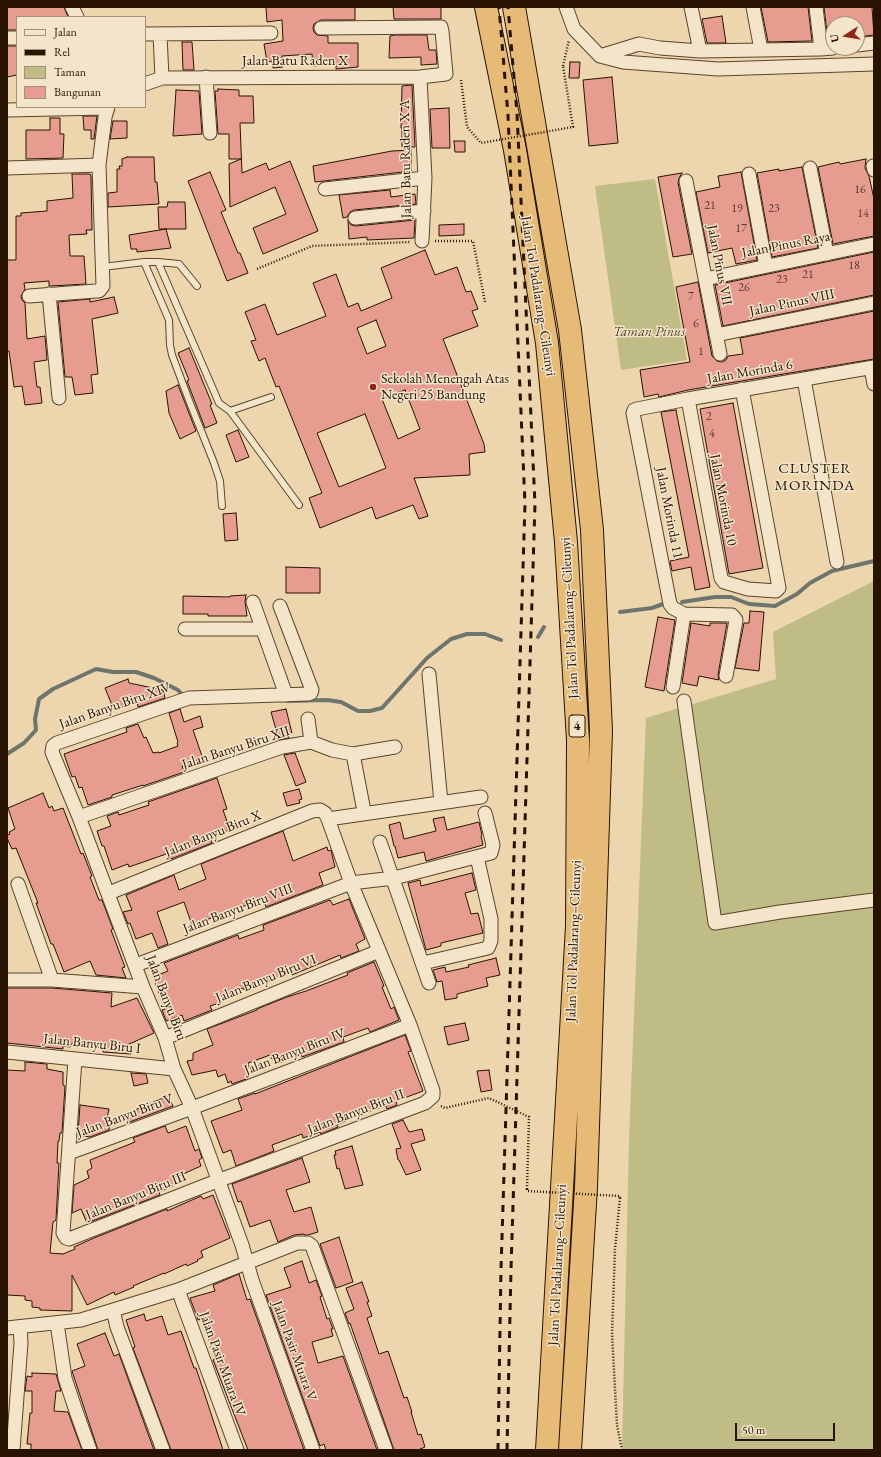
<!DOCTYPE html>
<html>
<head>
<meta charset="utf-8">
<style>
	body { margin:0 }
	#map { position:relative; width:881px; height:1457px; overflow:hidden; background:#edd6ae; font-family:"EB Garamond",serif }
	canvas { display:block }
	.frame { position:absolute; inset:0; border:8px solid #281300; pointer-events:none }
	.legend { position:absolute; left:16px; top:16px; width:130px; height:92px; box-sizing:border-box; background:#f3e4ca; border:1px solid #a29079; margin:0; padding:5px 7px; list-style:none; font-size:12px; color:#281300 }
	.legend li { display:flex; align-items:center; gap:8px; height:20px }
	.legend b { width:20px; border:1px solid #a29079 }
	.north { position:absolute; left:825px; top:16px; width:40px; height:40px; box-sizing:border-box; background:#f3e4ca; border:1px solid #a29079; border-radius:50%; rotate:258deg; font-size:11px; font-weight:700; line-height:16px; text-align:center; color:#281300 }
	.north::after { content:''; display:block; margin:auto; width:14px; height:18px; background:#8f2418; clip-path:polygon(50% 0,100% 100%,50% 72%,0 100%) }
	.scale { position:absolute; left:735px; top:1423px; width:100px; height:18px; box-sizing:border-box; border:2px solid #281300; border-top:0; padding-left:5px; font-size:12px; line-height:14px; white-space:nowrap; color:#281300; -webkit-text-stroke:3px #f3e4ca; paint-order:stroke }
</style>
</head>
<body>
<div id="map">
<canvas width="881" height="1457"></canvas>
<div class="frame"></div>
<ul class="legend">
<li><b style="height:5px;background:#f3e4ca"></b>Jalan</li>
<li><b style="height:5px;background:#281300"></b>Rel</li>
<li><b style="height:11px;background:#bfbc86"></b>Taman</li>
<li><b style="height:11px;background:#e69d90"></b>Bangunan</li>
</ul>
<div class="north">U</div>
<div class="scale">50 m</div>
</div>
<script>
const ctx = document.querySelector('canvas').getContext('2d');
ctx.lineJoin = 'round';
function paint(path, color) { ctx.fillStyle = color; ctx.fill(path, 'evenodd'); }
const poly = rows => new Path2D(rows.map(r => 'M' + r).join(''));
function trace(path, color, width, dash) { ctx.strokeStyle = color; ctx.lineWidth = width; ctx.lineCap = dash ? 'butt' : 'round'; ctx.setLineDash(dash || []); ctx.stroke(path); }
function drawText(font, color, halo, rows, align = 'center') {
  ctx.font = font + ' "EB Garamond",serif'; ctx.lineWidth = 3; ctx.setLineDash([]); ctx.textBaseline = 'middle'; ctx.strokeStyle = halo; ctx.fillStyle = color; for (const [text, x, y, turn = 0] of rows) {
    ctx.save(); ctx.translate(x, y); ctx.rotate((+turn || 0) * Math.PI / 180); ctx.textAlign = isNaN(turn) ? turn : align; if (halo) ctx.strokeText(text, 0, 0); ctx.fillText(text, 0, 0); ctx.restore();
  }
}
const green = poly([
	[655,179,687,360,621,370,595,186],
	[874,581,874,1450,622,1450,629,1139,646,718,776,679,773,632]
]);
const stream = poly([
	[682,602,715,597,731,597,749,604,775,606,797,594,810,583,832,571,874,561],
	[620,612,652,608,663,604],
	[538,637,544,627],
	[287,701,327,700,341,702,358,711,370,711,382,708,427,658,451,639,467,634,485,634,501,640],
	[7,754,24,743,36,730,35,719,39,699,53,689,96,669,113,672,136,672,154,678,178,690,184,697]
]);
const building = poly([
	[7,7,64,7,68,17,17,17,17,30,7,30,7,7],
	[266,7,355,7,355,20,321,20,314,24,313,28,314,32,317,35,328,36,328,43,358,43,358,67,336,69,336,64,313,66,312,54,282,56,283,67,273,68,272,61,267,62,264,44,283,41,282,20,267,22,266,7],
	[393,7,441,7,441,19,394,19,393,7],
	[761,7,808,7,812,41,768,42,761,7],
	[824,7,872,7,874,35,857,37,857,24,833,24,833,40,828,40,824,7],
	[722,16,726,43,707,43,702,19,722,16],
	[394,35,427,35,429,50,436,50,437,64,421,65,421,57,389,58,390,36,394,35],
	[182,42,192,42,194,70,183,70,182,42],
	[7,46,17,46,17,75,7,77,7,46],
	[570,62,580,62,579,78,569,78,570,62],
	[612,77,618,143,589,146,583,80,612,77],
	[412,85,415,147,402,147,402,128,401,128,402,86,412,85],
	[218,89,239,90,239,96,253,96,254,123,240,123,242,173,266,163,269,170,290,161,318,231,263,254,253,228,286,214,275,187,230,207,229,164,241,159,229,159,229,134,218,134,215,91,218,91,218,89],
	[176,90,199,91,202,134,173,136,176,90],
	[449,108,450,148,432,148,430,109,449,108],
	[83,116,97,116,94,139,91,139,91,130,84,130,83,116],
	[50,118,60,118,60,134,64,134,63,158,26,159,26,130,50,130,50,118],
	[113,121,127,121,127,138,110,139,113,121],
	[454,141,465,141,465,152,455,152,454,141],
	[411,150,411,171,315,182,313,166,392,151,411,150],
	[127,157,154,157,155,182,157,182,159,204,108,207,108,193,117,192,117,169,120,169,119,166,122,166,122,159,127,157],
	[866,159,865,168,869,176,874,199,874,236,833,244,818,167,839,162,840,164,866,159],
	[802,167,818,248,772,257,757,173,779,169,779,171,802,167],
	[210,172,226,210,221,212,238,253,240,253,248,273,227,281,188,181,210,172],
	[741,172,757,260,736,264,732,248,708,253,696,192,720,187,718,176,741,172],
	[682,173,679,178,678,183,692,254,673,257,658,177,682,173],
	[72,174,90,174,91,176,92,230,86,230,87,234,69,235,70,256,84,256,86,284,51,286,49,286,49,281,24,283,25,289,21,296,22,300,25,303,27,339,45,336,47,360,34,362,37,387,40,387,42,403,25,405,22,386,14,387,9,351,7,351,7,260,16,260,16,216,21,216,21,213,47,211,47,201,73,198,72,174],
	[390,190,391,197,415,194,416,204,354,210,350,212,347,217,343,218,339,195,390,190],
	[168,202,185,202,186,229,159,229,158,207,167,207,168,202],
	[348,220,351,225,356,226,415,220,414,238,367,240,367,237,349,239,348,220],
	[464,224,464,235,439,236,439,225,464,224],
	[166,229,171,248,137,252,137,249,131,249,129,235,166,229],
	[425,250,435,275,457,267,466,292,471,291,478,309,472,311,478,326,443,339,484,444,485,452,469,454,470,475,414,478,428,516,419,519,413,505,376,519,372,507,320,528,309,498,322,493,279,386,276,387,265,358,259,361,251,341,256,340,245,312,265,304,277,335,326,316,313,283,336,274,348,307,358,303,361,311,392,298,381,268,425,250],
	[376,320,386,346,367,354,357,328,376,320],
	[405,390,420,429,398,439,382,399,405,390],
	[365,414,386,468,339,487,317,433,365,414],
	[874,252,874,295,723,326,715,285,874,252],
	[698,282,712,356,717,361,722,362,726,360,728,356,743,354,740,338,874,311,874,359,688,390,659,397,658,394,644,397,640,370,690,362,676,287,698,282],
	[114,297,118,313,92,319,98,374,91,375,93,393,75,395,72,377,65,377,58,302,90,299,90,302,114,297],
	[189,348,212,404,210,405,217,423,205,428,187,381,189,380,178,353,189,348],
	[178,385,196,431,180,439,169,413,166,391,178,385],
	[733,403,763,568,729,574,700,409,733,403],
	[676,410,710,587,695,590,691,567,672,571,670,561,689,557,661,412,676,410],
	[238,430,249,457,236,462,226,435,238,430],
	[236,513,238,540,225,541,223,514,236,513],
	[286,567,320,568,320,593,286,593,286,567],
	[246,595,245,601,247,616,208,616,208,614,183,614,183,596,230,597,230,596,246,595],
	[750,611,764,612,759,671,735,668,744,623,749,623,750,611],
	[658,617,675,620,664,691,645,687,658,617],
	[691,623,710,626,710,623,727,623,718,675,719,680,699,676,697,686,682,683,691,623],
	[128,679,129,683,163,690,165,698,138,707,137,701,114,710,105,688,128,679],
	[180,709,184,722,200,716,203,727,193,730,203,759,182,766,184,772,143,786,143,785,112,795,112,797,88,805,82,787,79,788,75,776,72,777,64,754,127,732,126,728,138,724,144,738,146,737,153,753,159,752,159,753,178,746,177,743,178,742,169,713,180,709],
	[286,709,292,733,288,734,289,738,279,740,271,712,286,709],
	[295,753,306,782,296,786,284,755,295,753],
	[217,778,227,809,223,810,230,830,210,837,212,843,171,859,169,853,129,867,128,864,112,870,104,846,102,846,97,831,111,826,107,816,118,812,119,815,149,805,148,802,217,778],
	[299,789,302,799,299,800,300,803,287,806,283,793,299,789],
	[43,793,49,808,52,806,54,811,63,808,81,854,83,853,92,876,90,877,99,900,102,900,113,929,111,930,125,967,122,968,126,978,96,975,90,961,64,972,53,944,51,944,36,903,38,903,16,848,12,849,7,838,7,835,10,834,9,832,15,829,8,808,43,793],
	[444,817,447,830,479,822,482,835,481,836,483,845,426,861,424,852,398,858,395,846,394,846,389,825,400,822,404,839,436,831,433,819,444,817],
	[283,831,293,861,327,847,328,851,331,850,335,867,319,873,323,885,266,907,263,899,192,925,184,902,157,912,168,944,158,948,152,933,136,939,130,923,128,924,123,912,132,910,126,895,174,875,179,890,206,879,201,864,283,831],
	[472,873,476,890,465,893,471,914,478,913,483,933,441,943,441,946,426,950,408,883,420,880,421,886,472,873],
	[349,899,365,939,356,944,359,951,341,958,340,955,292,975,292,973,244,990,243,988,217,997,219,1003,210,1006,212,1010,184,1021,182,1015,166,1021,162,1010,165,1009,153,977,168,971,164,963,238,935,239,939,264,930,263,925,330,900,333,905,349,899],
	[496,958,500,975,486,978,488,986,457,994,457,998,445,1000,442,981,437,982,433,970,445,967,446,972,469,967,468,965,496,958],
	[374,962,384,986,382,987,391,1009,394,1007,399,1020,370,1032,368,1028,343,1037,344,1042,302,1057,301,1054,279,1063,277,1058,272,1059,270,1055,248,1063,251,1073,248,1075,249,1078,232,1084,231,1081,228,1083,225,1074,218,1077,216,1070,192,1075,187,1061,193,1060,193,1053,213,1045,207,1029,257,1010,257,1009,287,997,306,991,348,975,347,973,374,962],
	[7,988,52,988,112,993,111,1007,137,998,154,1033,127,1045,131,1054,103,1052,103,1048,71,1044,70,1047,63,1046,63,1049,7,1043,7,988],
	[465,1023,469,1040,448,1045,444,1027,465,1023],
	[405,1035,411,1051,408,1052,423,1091,396,1101,397,1105,387,1109,386,1106,376,1109,349,1119,337,1125,338,1127,321,1134,320,1132,303,1138,302,1134,272,1145,274,1151,236,1166,231,1150,223,1153,211,1121,242,1110,238,1099,255,1093,255,1094,405,1035],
	[25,1062,47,1064,47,1069,63,1072,63,1085,65,1086,62,1133,60,1133,59,1141,58,1141,57,1163,59,1163,56,1220,53,1222,50,1253,63,1254,75,1249,74,1247,94,1238,167,1209,167,1211,201,1196,203,1199,213,1195,230,1238,201,1251,203,1257,197,1260,198,1261,187,1266,186,1264,164,1274,164,1273,133,1286,134,1287,115,1295,114,1292,87,1305,72,1275,72,1311,40,1310,40,1308,32,1307,32,1301,25,1300,25,1296,7,1295,7,1070,25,1071,25,1062],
	[489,1070,492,1090,481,1092,477,1071,489,1070],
	[131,1073,146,1074,148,1083,134,1086,131,1073],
	[168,1096,173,1106,127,1123,123,1115,168,1096],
	[80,1105,109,1109,106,1123,111,1120,109,1130,90,1137,78,1135,80,1105],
	[403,1120,409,1132,422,1129,425,1140,411,1144,421,1170,406,1175,399,1160,398,1160,396,1149,401,1148,392,1124,403,1120],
	[165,1126,168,1133,186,1126,195,1151,199,1149,202,1158,199,1160,201,1166,174,1178,177,1184,159,1192,160,1195,87,1223,81,1209,72,1213,74,1185,89,1178,87,1171,92,1168,90,1160,135,1142,133,1138,165,1126],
	[352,1146,363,1185,345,1189,339,1168,337,1169,334,1155,336,1155,335,1151,352,1146],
	[302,1158,310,1182,286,1190,294,1212,311,1207,318,1232,308,1235,304,1235,304,1234,294,1235,278,1242,270,1220,250,1227,241,1201,238,1202,232,1184,302,1158],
	[339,1237,353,1282,336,1288,320,1244,339,1237],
	[302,1261,309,1283,316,1280,322,1296,320,1297,327,1319,329,1318,333,1329,331,1329,333,1336,312,1342,318,1363,343,1356,377,1450,326,1450,324,1444,320,1446,266,1295,291,1287,284,1268,302,1261],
	[239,1274,247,1300,250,1299,304,1450,248,1450,213,1360,215,1359,202,1319,198,1320,190,1298,215,1291,213,1285,239,1274],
	[362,1282,369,1302,367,1302,372,1316,367,1318,379,1354,388,1351,404,1398,407,1397,412,1412,411,1412,418,1435,421,1434,425,1447,418,1450,394,1450,350,1323,349,1324,345,1313,354,1309,346,1288,362,1282],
	[144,1314,146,1321,162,1316,168,1335,181,1331,194,1368,196,1368,223,1450,171,1450,133,1348,135,1347,126,1320,144,1314],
	[105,1333,114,1356,119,1354,154,1450,98,1450,72,1371,85,1366,77,1344,105,1333],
	[32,1373,56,1374,61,1391,56,1391,54,1411,68,1412,82,1450,31,1450,31,1444,27,1444,30,1413,32,1413,32,1391,25,1391,27,1376,32,1377,32,1373]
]);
const path = poly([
	[563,66,569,40],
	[435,241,473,241,485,302],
	[257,269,312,246,410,242],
	[441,1106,445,1108,489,1098,529,1117,527,1189],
	[620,1198,615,1249,612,1334,617,1425,622,1450]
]);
const lane = poly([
	[144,262,169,320,170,345,172,355,190,403,214,463,220,481,222,506],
	[158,262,179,264,197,286],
	[103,267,144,262,158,262,219,403,230,411,271,397],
	[230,411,299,505]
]);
const street = poly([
	[72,7,77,17],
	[566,7,574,29,600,56,623,62,718,69,874,64],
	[691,7,700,51],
	[753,7,761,50],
	[816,7,821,49],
	[145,34,271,33],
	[160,34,162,78],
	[7,38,17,38],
	[857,45,874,43],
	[600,56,639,44,660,48,700,51,821,49,833,48],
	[206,77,210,133],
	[420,77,425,178,422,241],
	[145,84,162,78,420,77,446,74,442,31,441,27,321,28],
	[7,110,107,108],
	[873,166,874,170],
	[7,168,99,165],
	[810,168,827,254],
	[749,174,766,266],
	[686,181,720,354],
	[325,189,425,178],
	[355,218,424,211],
	[705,279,874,244],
	[49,294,59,398],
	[29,296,96,291,99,291,103,286,99,165,105,117,108,107],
	[716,335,874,303],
	[871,368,874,384],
	[804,379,837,562],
	[688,399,721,578,724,582,748,589,776,591,779,588,742,389],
	[253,602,286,695],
	[280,606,312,690,311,693,308,694,189,698,57,743,53,746,52,752,79,817,143,987,165,1038,174,1069,192,1108,242,1245,252,1280,313,1450],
	[684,614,673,608,670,604,633,413,634,410,637,409,688,399,874,367],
	[185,629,262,629],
	[429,674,441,803],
	[673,687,684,614,732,615,734,617,736,620,726,676],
	[684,701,715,923,780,912,874,900],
	[308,719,311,742],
	[353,754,395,747],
	[79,817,282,747,311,742,332,750,353,754,363,806],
	[328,819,481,797],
	[380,842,429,983],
	[18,884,52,980],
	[423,963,488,948,491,941,491,919,477,857],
	[136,965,351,883,394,878,491,853,493,845,485,813],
	[7,980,52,980,143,987],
	[165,1038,379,951],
	[7,1052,174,1069],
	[75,1059,63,1233,66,1238,69,1239,204,1186,425,1103,433,1096,433,1091,410,1025,351,883,328,819,325,813,320,810,312,811,109,893],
	[69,1153,192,1108,410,1025],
	[178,1290,237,1450],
	[113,1310,117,1327,163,1450],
	[57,1323,65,1378,76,1411,90,1450],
	[7,1328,81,1320,178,1290,297,1243,308,1243,312,1246,386,1450],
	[13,1450,21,1343,20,1327]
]);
const highway = poly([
	[486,7,515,150,547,343,566,542,578,740,577,926,547,1450],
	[514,7,570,330,592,530,601,731,586,1187,570,1450]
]);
const rail = poly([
	[498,1450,501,1269,525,504,508,115,499,7],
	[507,1450,511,1269,535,504,517,113,508,7]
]);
const pathBridge = poly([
	[461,80,467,127,481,143,573,127,563,66],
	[527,1189,527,1191,620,1196,620,1198]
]);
const markers = [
	[373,387,4,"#8f2418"]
];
const numberNames = [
	["16",860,190],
	["21",710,206],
	["19",737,209],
	["23",774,209],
	["14",863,214],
	["17",741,229],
	["18",854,266],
	["21",808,275],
	["23",782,280],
	["26",744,288],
	["7",691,297],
	["6",696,324],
	["1",701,352],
	["2",709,417],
	["4",712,434]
];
const shields = [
	[577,726,16]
];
const shieldNames = [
	["4",577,726]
];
const streetNames = [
	["Jalan Batu Raden X",295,61],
	["Jalan Batu Raden X A",406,159,-91],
	["Jalan Pinus Raya",786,245,-11],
	["Jalan Pinus VII",719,265,79],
	["Jalan Tol Padalarang–Cileunyi",538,296,81],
	["Jalan Pinus VIII",792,303,-12],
	["Jalan Morinda 6",750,372,-10],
	["Jalan Morinda 10",723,500,79],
	["Jalan Morinda 11",669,513,79],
	["Jalan Tol Padalarang–Cileunyi",570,618,-93],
	["Jalan Banyu Biru XIV",115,706,-19],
	["Jalan Banyu Biru XII",236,748,-18],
	["Jalan Banyu Biru X",213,834,-22],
	["Jalan Banyu Biru VIII",238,909,-21],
	["Jalan Tol Padalarang–Cileunyi",574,941,-88],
	["Jalan Banyu Biru VI",266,979,-22],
	["Jalan Banyu Biru",166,998,69],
	["Jalan Banyu Biru I",92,1044,6],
	["Jalan Banyu Biru IV",295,1052,-21],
	["Jalan Banyu Biru II",356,1112,-21],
	["Jalan Banyu Biru V",125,1116,-20],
	["Jalan Banyu Biru III",136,1196,-22],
	["Jalan Tol Padalarang–Cileunyi",558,1265,-87],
	["Jalan Pasir Muara V",294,1351,70],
	["Jalan Pasir Muara IV",222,1364,70]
];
const parkNames = [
	["Taman Pinus",649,332]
];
const poiNames = [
	["Sekolah Menengah Atas",381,379],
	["Negeri 25 Bandung",381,395]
];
const neighbourhoodNames = [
	["CLUSTER",815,469],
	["MORINDA",815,486]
];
paint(green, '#bfbc86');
trace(stream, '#6e756c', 4);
paint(building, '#e69d90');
trace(building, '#281300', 1);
trace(lane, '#59442c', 8);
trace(street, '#59442c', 15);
trace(highway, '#281300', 24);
trace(path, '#281300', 2.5, [1, 2]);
trace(lane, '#f3e4ca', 6);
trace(street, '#f3e4ca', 13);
trace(highway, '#e6bb77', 22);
trace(rail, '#281300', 3, [7, 7]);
trace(pathBridge, '#281300', 2.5, [1, 2]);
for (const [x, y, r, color] of markers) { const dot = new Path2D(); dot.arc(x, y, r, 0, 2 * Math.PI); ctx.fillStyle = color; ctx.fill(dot); trace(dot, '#f3e4ca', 1.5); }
drawText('12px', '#583624', null, numberNames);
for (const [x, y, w] of shields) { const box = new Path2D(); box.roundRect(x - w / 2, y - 11, w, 22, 3); ctx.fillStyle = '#f3e4ca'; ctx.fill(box); trace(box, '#281300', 1); }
drawText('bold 13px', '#281300', null, shieldNames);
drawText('14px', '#281300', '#f3e4ca', streetNames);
drawText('italic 14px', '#554628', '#f3e4ca', parkNames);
drawText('14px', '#281300', '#f3e4ca', poiNames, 'left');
ctx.letterSpacing = '1px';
drawText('15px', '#281300', '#f3e4ca', neighbourhoodNames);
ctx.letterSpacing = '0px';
</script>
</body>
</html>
